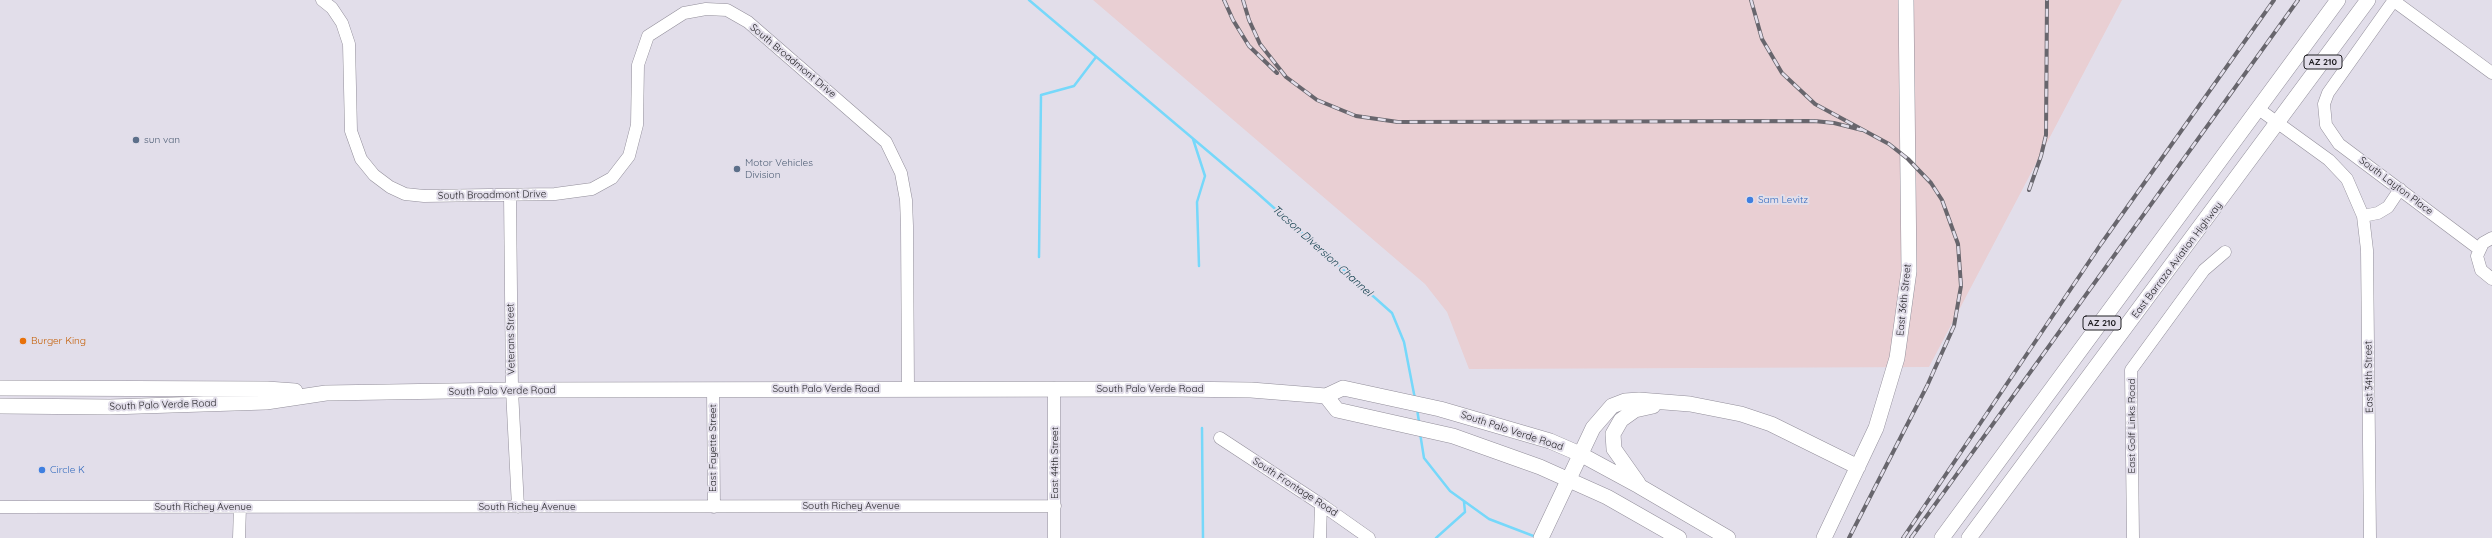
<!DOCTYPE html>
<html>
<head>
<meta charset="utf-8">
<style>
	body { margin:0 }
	canvas { display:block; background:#e2deea }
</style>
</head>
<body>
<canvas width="2492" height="538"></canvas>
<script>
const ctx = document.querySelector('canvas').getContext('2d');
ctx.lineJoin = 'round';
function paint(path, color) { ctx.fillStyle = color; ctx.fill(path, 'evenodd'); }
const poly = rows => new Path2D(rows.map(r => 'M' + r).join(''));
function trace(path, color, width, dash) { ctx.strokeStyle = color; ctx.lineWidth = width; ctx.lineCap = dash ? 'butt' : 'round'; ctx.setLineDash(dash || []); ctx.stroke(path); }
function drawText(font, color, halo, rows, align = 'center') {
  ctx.font = font + ' Quicksand,sans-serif'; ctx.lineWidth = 4; ctx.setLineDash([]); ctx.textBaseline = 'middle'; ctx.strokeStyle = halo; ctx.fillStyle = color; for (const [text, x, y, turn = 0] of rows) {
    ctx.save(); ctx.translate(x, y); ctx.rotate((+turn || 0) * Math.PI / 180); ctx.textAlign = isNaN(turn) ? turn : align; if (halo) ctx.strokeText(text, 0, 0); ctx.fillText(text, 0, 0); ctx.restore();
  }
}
const industrial = poly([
	[1093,0,2122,0,1929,367,1469,369,1447,312,1425,284]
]);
const stream = poly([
	[1029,0,1255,191,1392,313,1404,342,1415,399],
	[1193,139,1205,176,1197,202,1199,266],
	[1039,257,1041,95,1074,86,1096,57],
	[1417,409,1419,422],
	[1202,428,1203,538],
	[1420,433,1424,458,1450,491,1489,519,1536,537],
	[1436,538,1465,512,1464,502]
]);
const minor = poly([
	[322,0,332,8,342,23,349,44,351,131,361,159,374,175,390,187,405,194,424,196,555,194,592,189,612,178,629,156,637,125,638,65,648,36,684,13,706,9,727,10,748,22,886,142,901,173,906,200,907,226,908,389],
	[2394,0,2328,93,2324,104,2326,125,2339,144,2479,249],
	[2394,1,2492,73],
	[2260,110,2329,160,2347,179,2363,216,2367,250,2370,538],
	[510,195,512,390,518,507],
	[2363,216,2378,213,2388,207,2400,189],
	[2492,238,2483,243,2477,256,2481,270,2492,279],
	[713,389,714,507],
	[1220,438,1325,507,1369,538],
	[0,507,1055,506],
	[239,538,240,507],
	[1054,538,1054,388],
	[1320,538,1321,504],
	[2133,538,2131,370,2204,270,2225,252]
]);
const major = poly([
	[0,388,267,389,295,391],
	[1326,396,1337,410,1453,436,1540,467,1607,497,1679,538],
	[0,406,110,407,266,402,326,393,512,390,1174,389,1251,390,1326,396,1343,388,1440,409,1550,441,1580,454,1639,486,1728,538],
	[1638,483,1614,449,1613,434,1621,420,1635,410,1653,406],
	[1541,538,1593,428,1612,406,1625,401,1639,400,1690,404,1741,414,1771,424,1858,467],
	[1824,538,1876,428,1897,358,1909,271,1906,0],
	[1942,538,2338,0],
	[1969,538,2368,0]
]);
const rail = poly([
	[1224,0,1233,20,1249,46,1277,73],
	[1243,0,1249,20,1260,44,1286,77,1317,100,1356,116,1398,122,1814,121,1834,123,1862,130],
	[1751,0,1762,39,1782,73,1815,104,1889,144,1908,159,1931,183,1942,200,1958,244,1961,286,1954,326,1927,386,1849,538],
	[2029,190,2041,156,2046,135,2047,0],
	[1903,538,2101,244,2274,0],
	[1911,538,2298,0]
]);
const markers = [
	[136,140,4,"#5c6f8a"],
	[737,169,4,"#5c6f8a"],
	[1750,200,4,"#3f7fe0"],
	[23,341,4,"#e8710a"],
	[42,470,4,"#3f7fe0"]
];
const shields = [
	[2323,62,38],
	[2102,323,38]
];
const shieldNames = [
	["AZ 210",2323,62],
	["AZ 210",2102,323]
];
const streetNames = [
	["South Broadmont Drive",793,61,40],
	["South Layton Place",2396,186,37],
	["South Broadmont Drive",492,195,-1],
	["East Barraza Aviation Highway",2177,260,-53],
	["East 36th Street",1904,300,-84],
	["Veterans Street",511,339,-91],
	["East 34th Street",2369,377,-91],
	["South Palo Verde Road",826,389],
	["South Palo Verde Road",1150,389],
	["South Palo Verde Road",502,391,-1],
	["South Palo Verde Road",163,405,-2],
	["East Golf Links Road",2132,426,-90],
	["South Palo Verde Road",1512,431,18],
	["East Fayette Street",713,448,-90],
	["East 44th Street",1055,463,-90],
	["South Frontage Road",1295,487,33],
	["South Richey Avenue",851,506],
	["South Richey Avenue",203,507],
	["South Richey Avenue",527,507]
];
const serviceNames = [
	["sun van",144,140],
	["Motor Vehicles",745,163],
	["Division",745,175]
];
const shopNames = [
	["Sam Levitz",1758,200],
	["Circle K",50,470]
];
const foodNames = [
	["Burger King",31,341]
];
const waterNames = [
	["Tucson Diversion Channel",1322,251,42]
];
paint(industrial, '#e9cfd3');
trace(stream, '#76d8fa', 2.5);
trace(minor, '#928e9a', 13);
trace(major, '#928e9a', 16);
trace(minor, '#fff', 12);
trace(major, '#fff', 15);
trace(rail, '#68666d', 4);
trace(rail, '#e2deea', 2.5, [8]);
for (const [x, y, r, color] of markers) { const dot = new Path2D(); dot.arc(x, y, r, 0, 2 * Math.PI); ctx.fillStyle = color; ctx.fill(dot); trace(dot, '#e2deea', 1.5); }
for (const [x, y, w] of shields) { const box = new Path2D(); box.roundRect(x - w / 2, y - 7, w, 14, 3); ctx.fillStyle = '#e2deea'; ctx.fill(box); trace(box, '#1f1e22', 1); }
drawText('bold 9px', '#1f1e22', null, shieldNames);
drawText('10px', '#1f1e22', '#e2deea', streetNames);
drawText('10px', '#4e5e75', '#e2deea', serviceNames, 'left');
drawText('10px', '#366cbe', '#e2deea', shopNames, 'left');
drawText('10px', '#c56008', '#e2deea', foodNames, 'left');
drawText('italic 11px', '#0e3c4a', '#e2deea', waterNames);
</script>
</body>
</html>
